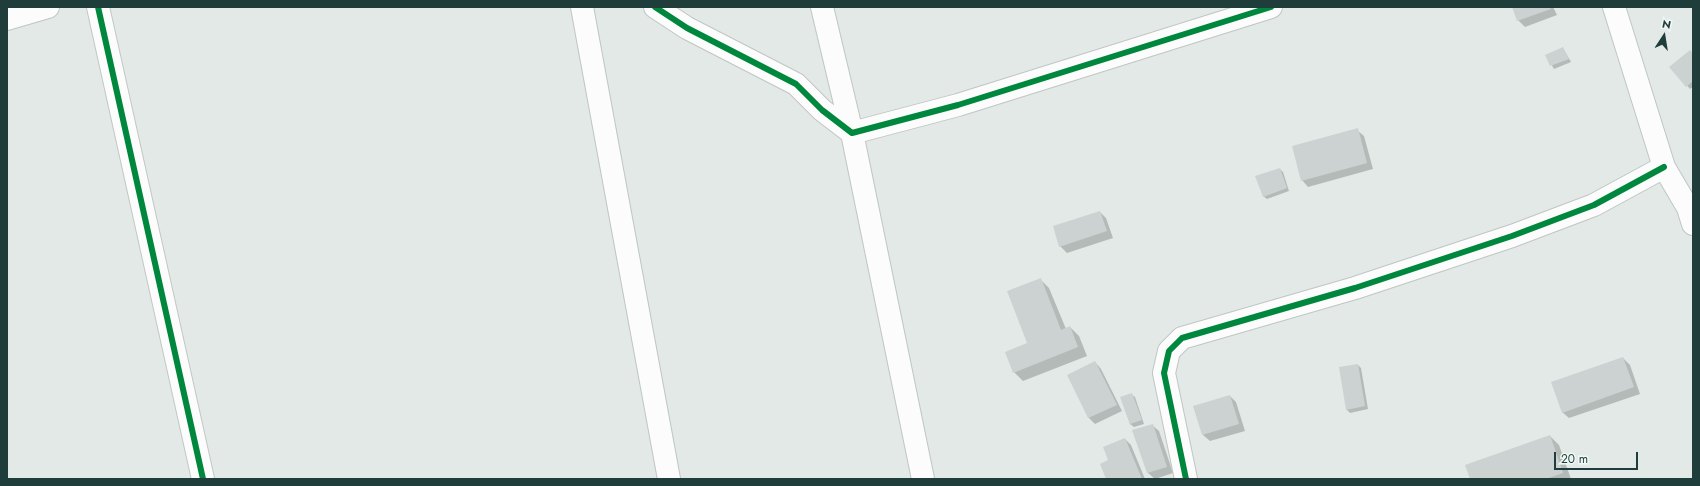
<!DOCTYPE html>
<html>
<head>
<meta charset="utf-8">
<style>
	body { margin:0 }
	#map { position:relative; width:1700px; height:486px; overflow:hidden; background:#e2e9e7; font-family:Jost,sans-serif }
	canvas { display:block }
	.frame { position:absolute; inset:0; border:8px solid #1f3d3a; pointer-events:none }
	.north { position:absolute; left:1644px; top:16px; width:40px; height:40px; -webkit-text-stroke:3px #f0f8f5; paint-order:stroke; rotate:12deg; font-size:11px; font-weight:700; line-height:16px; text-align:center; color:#1f3d3a }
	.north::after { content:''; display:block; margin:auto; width:14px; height:18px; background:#1f3d3a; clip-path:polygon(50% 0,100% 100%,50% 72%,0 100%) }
	.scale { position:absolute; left:1554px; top:452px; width:84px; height:18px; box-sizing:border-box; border:2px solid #1f3d3a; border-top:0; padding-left:5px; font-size:12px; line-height:14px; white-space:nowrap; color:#1f3d3a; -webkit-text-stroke:3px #f0f8f5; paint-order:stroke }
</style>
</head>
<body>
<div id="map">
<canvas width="1700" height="486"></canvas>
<div class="frame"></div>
<div class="north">N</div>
<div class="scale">20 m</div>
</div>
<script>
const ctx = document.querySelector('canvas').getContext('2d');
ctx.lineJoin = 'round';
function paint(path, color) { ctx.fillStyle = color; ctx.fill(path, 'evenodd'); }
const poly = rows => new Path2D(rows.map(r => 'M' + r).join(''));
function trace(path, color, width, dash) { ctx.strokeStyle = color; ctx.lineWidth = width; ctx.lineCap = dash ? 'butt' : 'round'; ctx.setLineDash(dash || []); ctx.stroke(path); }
const shadow = poly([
	[1513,7,1553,7,1557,15,1525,27,1518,20],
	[1563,48,1571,62,1554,69,1546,55],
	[1693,55,1693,87,1690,89,1671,67],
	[1357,130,1364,136,1373,169,1308,187,1302,180],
	[1280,169,1283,172,1289,191,1267,199,1263,196],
	[1100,212,1106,218,1113,238,1067,253,1060,246],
	[1040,279,1049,288,1066,329,1070,327,1079,336,1087,356,1023,381,1014,372,1029,343],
	[1623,358,1630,365,1640,394,1569,418,1562,412],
	[1095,362,1101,369,1122,411,1095,424,1089,418,1068,375],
	[1358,365,1361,368,1368,409,1350,413,1346,409],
	[1131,394,1135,397,1144,424,1134,427,1130,424,1121,398],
	[1230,396,1236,402,1245,431,1210,441,1203,435],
	[1152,425,1159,431,1173,473,1155,479,1148,473],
	[1550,436,1559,445,1571,479,1471,479],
	[1125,439,1131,445,1145,479,1107,479]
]);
const building = poly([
	[1512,7,1550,7,1551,9,1517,21],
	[1563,47,1569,59,1550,66,1545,55],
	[1690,50,1693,54,1693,81,1686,87,1669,67],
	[1358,128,1367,163,1301,181,1292,146],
	[1280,168,1287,188,1263,197,1255,176],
	[1100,211,1107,231,1059,247,1053,226],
	[1041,278,1061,330,1070,326,1078,347,1013,373,1005,352,1027,343,1007,291],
	[1623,357,1634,387,1562,413,1551,382],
	[1095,361,1117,405,1088,418,1067,375],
	[1358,364,1365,406,1346,410,1339,367],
	[1132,393,1142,420,1130,424,1120,397],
	[1230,395,1239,424,1202,435,1193,406],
	[1153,424,1167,467,1147,473,1132,430],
	[1550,435,1563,473,1546,479,1470,479,1465,465],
	[1125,438,1142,479,1106,479,1100,464,1108,460,1103,447]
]);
const minor = poly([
	[98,7,203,479],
	[582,7,669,479],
	[655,7,687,28,796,84,822,110,852,133,958,105,1271,7],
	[822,7,852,133,923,479],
	[1614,7,1664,167,1688,208,1693,224],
	[7,19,48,7],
	[1186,479,1164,373,1169,351,1182,338,1355,288,1512,236,1594,205,1664,167]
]);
const cycleway = poly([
	[98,7,203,479],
	[655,7,687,28,796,84,822,110,852,133,958,105,1271,7],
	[1186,479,1164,373,1169,351,1182,338,1355,288,1512,236,1594,205,1664,167]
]);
paint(shadow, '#0003');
paint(building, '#ccd2d1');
trace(minor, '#bfc6c4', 24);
trace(minor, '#fbfcfb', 22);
trace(cycleway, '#00873e', 6);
</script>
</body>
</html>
